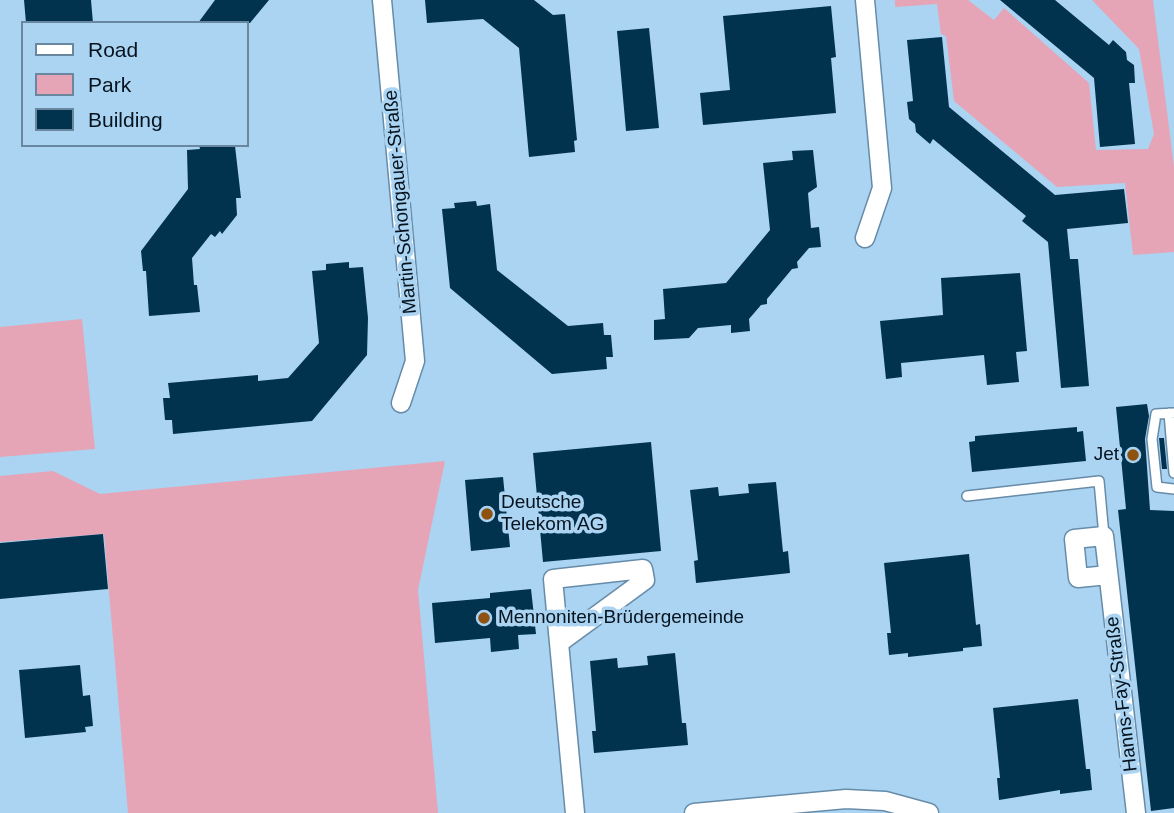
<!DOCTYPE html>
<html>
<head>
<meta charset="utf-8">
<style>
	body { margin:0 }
	#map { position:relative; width:1174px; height:813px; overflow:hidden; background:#abd3f2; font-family:Arial,sans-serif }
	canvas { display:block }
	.legend { position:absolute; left:21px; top:21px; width:228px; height:126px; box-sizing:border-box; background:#abd3f2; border:2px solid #69879e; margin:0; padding:9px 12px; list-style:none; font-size:21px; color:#06141f }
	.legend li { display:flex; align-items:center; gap:14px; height:35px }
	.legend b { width:35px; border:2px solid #69879e }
</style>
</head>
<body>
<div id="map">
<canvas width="1174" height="813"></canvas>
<ul class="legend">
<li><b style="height:9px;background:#fff"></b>Road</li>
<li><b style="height:19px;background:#e5a5b7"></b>Park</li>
<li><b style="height:19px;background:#01334f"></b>Building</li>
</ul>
</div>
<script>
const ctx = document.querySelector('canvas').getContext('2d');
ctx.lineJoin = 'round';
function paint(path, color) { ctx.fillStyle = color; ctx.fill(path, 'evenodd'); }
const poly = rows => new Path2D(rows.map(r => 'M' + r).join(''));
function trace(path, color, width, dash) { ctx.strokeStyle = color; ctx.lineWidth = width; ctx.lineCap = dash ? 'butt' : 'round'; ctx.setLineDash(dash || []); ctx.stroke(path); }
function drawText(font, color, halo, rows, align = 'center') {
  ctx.font = font + ' Arial,sans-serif'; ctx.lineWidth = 7; ctx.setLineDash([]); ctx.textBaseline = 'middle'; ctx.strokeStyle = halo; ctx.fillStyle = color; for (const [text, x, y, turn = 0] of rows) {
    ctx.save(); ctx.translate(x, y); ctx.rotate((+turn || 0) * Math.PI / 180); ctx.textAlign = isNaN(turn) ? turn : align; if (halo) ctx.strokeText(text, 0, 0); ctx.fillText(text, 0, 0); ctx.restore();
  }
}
const green = poly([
	[895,0,968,0,994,20,1004,8,1089,83,1096,150,1148,149,1154,134,1139,49,1092,0,1153,0,1174,167,1174,252,1133,255,1125,183,1057,187,954,101,946,36,941,34,937,4,895,7],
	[82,319,95,449,0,457,0,327],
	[445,461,418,590,438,813,128,813,104,534,0,542,0,476,53,471,100,494]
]);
const building = poly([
	[24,0,91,0,93,23,26,23],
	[215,0,269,0,250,23,198,23],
	[425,0,534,0,553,15,565,14,577,140,574,141,575,152,529,157,519,48,483,19,427,23],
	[1000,0,1055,0,1109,45,1113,40,1126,52,1127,60,1134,65,1135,83,1129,83,1135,144,1100,147,1094,78],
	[831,6,836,57,831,58,836,113,703,125,700,93,730,90,723,16],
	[649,28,659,128,626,131,617,31],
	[942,37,949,107,1055,195,1124,189,1128,223,1067,229,1070,259,1078,259,1089,386,1061,388,1048,242,1022,221,1026,216,933,139,930,144,916,132,915,124,909,119,907,102,913,101,907,40],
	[199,145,235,146,241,198,236,198,237,215,222,234,220,231,215,237,211,234,192,258,194,285,197,285,200,312,149,316,146,271,143,271,141,251,188,189,187,150,200,149],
	[813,150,817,187,808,193,811,228,819,227,821,247,809,248,797,262,798,268,792,269,767,299,767,304,761,305,749,319,750,331,731,333,731,325,698,328,689,338,654,340,654,320,665,319,663,289,726,283,770,230,763,163,793,160,792,151],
	[476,201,477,206,490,204,497,270,568,326,603,323,604,335,611,335,613,357,606,357,607,369,552,374,450,288,442,209,455,208,454,203],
	[349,262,349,268,363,267,368,318,367,355,312,421,173,434,172,420,165,420,163,398,170,398,168,383,258,375,258,381,288,378,319,343,312,271,326,270,326,264],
	[1020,273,1027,351,1016,352,1019,382,987,385,984,355,901,363,902,377,886,379,880,321,943,315,941,278],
	[1147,404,1149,416,1145,439,1150,510,1174,511,1174,808,1151,811,1118,510,1126,509,1116,407],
	[1077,427,1077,432,1083,431,1086,461,972,472,969,442,975,441,975,436],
	[1159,438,1164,438,1167,469,1162,469],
	[651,442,661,551,543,562,533,453],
	[503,477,510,547,471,551,465,480],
	[776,482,783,552,788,551,790,573,696,583,694,561,698,560,690,490,718,487,719,496,749,493,748,484],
	[103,534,108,589,0,599,0,543],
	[969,554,976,625,980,624,982,646,963,648,963,651,908,657,908,653,889,655,887,633,891,633,884,563],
	[531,589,536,634,518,635,519,649,491,652,490,638,435,643,432,603,490,598,490,593],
	[675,653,682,723,686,723,688,745,594,753,592,731,596,731,590,661,617,658,618,668,648,665,647,656],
	[80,665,83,696,90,695,93,726,85,727,86,732,25,738,19,670],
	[1078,699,1086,769,1090,769,1092,790,1060,794,1060,790,999,800,997,778,1000,778,993,708]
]);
const lane = poly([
	[1169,413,1174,473],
	[1174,413,1156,414,1152,439,1157,487,1174,489],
	[967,496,1099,481,1104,536]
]);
const street = poly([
	[382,0,415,361,401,403],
	[865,0,882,188,865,238],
	[1108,575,1078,578,1074,539,1104,536,1136,813],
	[559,643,645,580,643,569,553,579,575,813],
	[694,813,846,799,885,801,929,813]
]);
const markers = [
	[1133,455,7,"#8e5211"],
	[487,514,7,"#8e5211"],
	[484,618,7,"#8e5211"]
];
const streetNames = [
	["Martin-Schongauer-Straße",401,202,-95],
	["Hanns-Fay-Straße",1122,694,-97]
];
const poiNames = [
	["Jet",1119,455,"right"],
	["Deutsche",501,503],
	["Telekom AG",501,525],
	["Mennoniten-Brüdergemeinde",498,618]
];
paint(green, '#e5a5b7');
paint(building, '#01334f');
trace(lane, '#668ca9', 12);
trace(street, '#668ca9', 21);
trace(lane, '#fff', 9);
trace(street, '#fff', 18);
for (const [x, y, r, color] of markers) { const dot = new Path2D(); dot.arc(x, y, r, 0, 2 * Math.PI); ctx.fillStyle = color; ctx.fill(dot); trace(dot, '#abd3f2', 2.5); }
drawText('19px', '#06141f', '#abd3f2', streetNames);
drawText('19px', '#06141f', '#abd3f2', poiNames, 'left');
</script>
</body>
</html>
